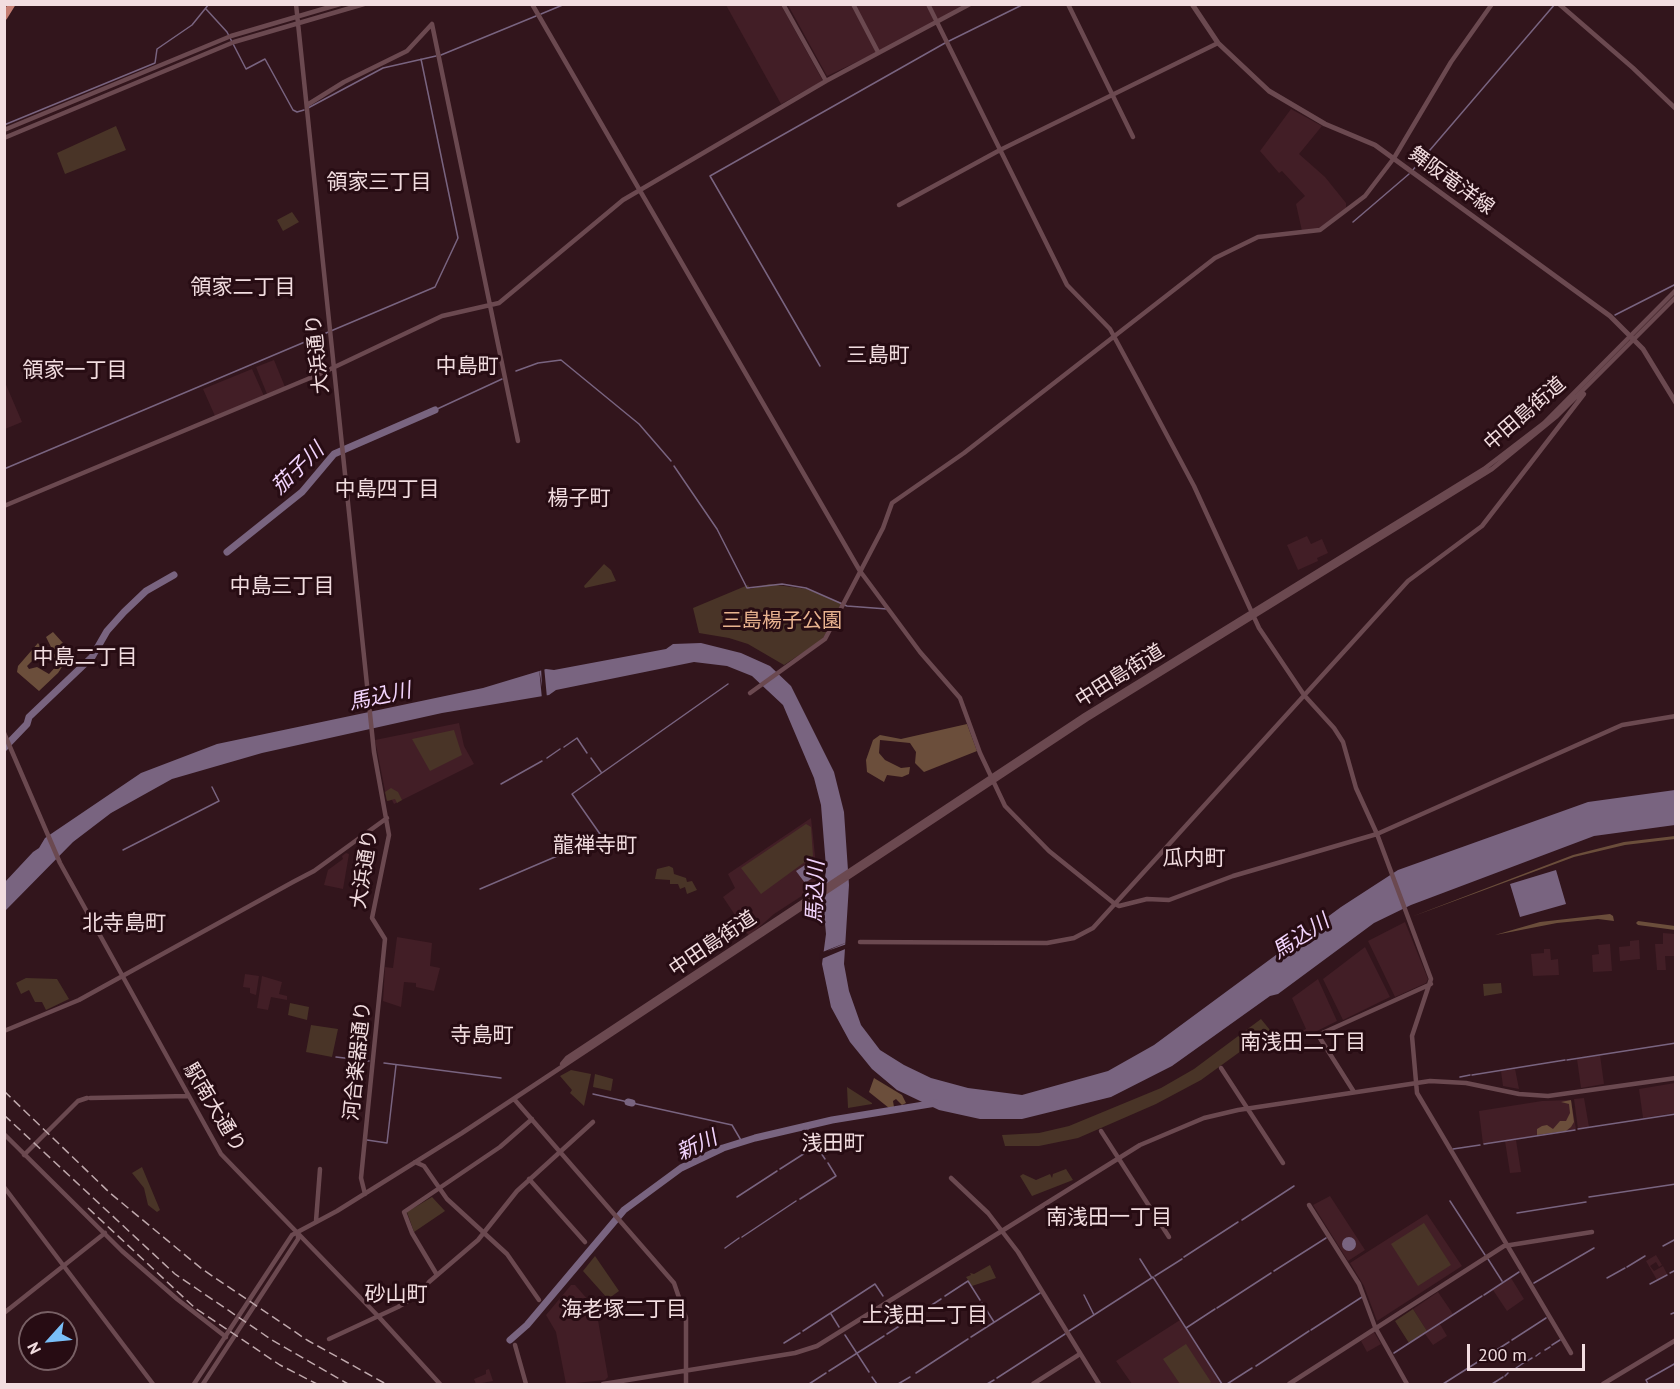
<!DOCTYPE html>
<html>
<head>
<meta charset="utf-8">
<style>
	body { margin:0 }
	#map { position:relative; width:1680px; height:1389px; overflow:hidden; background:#32151c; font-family:"PT Sans",sans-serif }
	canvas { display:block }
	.frame { position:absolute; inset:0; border:6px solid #f2dde0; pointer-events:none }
	.north { position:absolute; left:18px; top:1311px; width:60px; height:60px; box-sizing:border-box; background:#270c13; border:2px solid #786065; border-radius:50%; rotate:243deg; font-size:16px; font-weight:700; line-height:24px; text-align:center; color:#f2dde0 }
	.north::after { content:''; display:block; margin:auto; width:21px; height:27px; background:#79bff8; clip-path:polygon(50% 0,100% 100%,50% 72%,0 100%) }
	.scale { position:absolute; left:1467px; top:1344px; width:118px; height:27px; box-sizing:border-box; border:3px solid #f2dde0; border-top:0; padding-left:8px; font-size:18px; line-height:21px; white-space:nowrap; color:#f2dde0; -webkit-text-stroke:4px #270c13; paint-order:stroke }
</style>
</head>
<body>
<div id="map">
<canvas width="1680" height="1389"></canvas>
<div class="frame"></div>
<div class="north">N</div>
<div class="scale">200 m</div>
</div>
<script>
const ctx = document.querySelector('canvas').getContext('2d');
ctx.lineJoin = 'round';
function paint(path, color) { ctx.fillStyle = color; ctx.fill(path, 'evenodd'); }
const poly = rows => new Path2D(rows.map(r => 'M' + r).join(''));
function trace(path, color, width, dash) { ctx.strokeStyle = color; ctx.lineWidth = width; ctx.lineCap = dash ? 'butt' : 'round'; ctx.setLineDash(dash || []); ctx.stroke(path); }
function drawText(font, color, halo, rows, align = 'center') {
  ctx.font = font + ' "PT Sans","Noto Sans JP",sans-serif'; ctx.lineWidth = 6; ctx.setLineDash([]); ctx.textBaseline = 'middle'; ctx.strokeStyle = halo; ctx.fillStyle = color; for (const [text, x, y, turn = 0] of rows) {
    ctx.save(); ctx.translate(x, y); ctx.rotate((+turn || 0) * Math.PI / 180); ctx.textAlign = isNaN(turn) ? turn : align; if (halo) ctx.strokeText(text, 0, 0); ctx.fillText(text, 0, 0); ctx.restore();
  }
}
const built = poly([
	[726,5,781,5,823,81,781,104],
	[788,5,965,5,884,49,827,76],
	[1291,109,1322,126,1299,154,1325,177,1346,203,1346,209,1319,229,1302,231,1296,204,1305,196,1282,171,1279,173,1260,151],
	[274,360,285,387,267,394,256,367],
	[252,369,264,396,215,416,203,389],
	[4,380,22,422,5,429,4,429],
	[1307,536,1311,544,1322,539,1328,553,1317,558,1318,561,1298,570,1287,545],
	[459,723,464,746,474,764,394,804,392,800,387,801,375,740],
	[811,818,817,874,814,888,774,914,749,936,723,897,735,888,728,874],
	[346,853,349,854,343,889,324,885,328,870,343,859,342,856],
	[1405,922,1428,979,1426,983,1395,997,1368,941],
	[1663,933,1675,934,1675,956,1665,956,1666,970,1657,970,1655,944,1663,944],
	[397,937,432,943,430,966,440,968,434,991,416,987,416,983,404,982,401,1007,383,1001,385,967,393,968],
	[1639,940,1640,959,1620,961,1619,947,1630,946,1630,941],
	[1610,944,1612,971,1593,972,1592,955,1599,954,1598,945],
	[1365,947,1390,997,1343,1020,1323,979],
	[1544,949,1550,949,1551,960,1558,959,1559,975,1533,976,1531,954,1544,953],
	[245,974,259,976,256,995,250,993,250,988,243,987],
	[262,976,282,982,279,994,287,996,287,1000,271,997,268,1010,257,1008],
	[1318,979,1337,1021,1301,1039,1298,1033,1306,1029,1292,998],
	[1600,1055,1604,1084,1581,1088,1577,1059],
	[1515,1069,1519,1089,1503,1086,1501,1071],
	[1675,1083,1675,1113,1643,1118,1639,1089],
	[1584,1098,1589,1127,1578,1129,1574,1099],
	[1571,1100,1576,1129,1483,1144,1479,1111,1542,1101],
	[1516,1140,1521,1172,1510,1173,1505,1141],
	[1330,1196,1365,1250,1348,1261,1313,1205],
	[1427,1214,1462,1266,1377,1321,1364,1286,1350,1263],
	[1656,1255,1662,1265,1659,1267,1656,1262,1650,1266,1654,1271,1663,1266,1667,1274,1657,1280,1646,1261],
	[1511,1278,1524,1299,1507,1311,1493,1290],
	[571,1285,575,1285,596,1309,608,1377,605,1380,566,1384,556,1332,546,1315],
	[1438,1292,1453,1314,1427,1331,1413,1309],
	[1180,1320,1221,1384,1132,1384,1116,1361],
	[1440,1324,1447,1336,1433,1345,1425,1334],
	[1374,1332,1381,1344,1367,1352,1361,1341],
	[489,1369,493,1381,476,1384,474,1379,486,1374,486,1370]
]);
const green = poly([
	[116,126,126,150,65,174,57,153],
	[292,212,299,222,283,231,277,220],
	[604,564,611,570,616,581,585,588,584,586],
	[769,584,807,589,842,603,822,640,784,665,748,644,729,638,699,633,693,608,748,585,750,589],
	[454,730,462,755,430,771,412,739],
	[391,788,398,792,402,800,397,803,395,799,387,801,385,792],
	[806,824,811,827,813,856,761,894,741,868],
	[669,866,673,868,674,874,686,878,687,882,692,881,697,890,687,894,685,887,680,889,678,884,670,884,670,880,655,879,657,869],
	[26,978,57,979,69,999,46,1010,42,1002,35,1002,29,990,21,994,16,983],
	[1501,983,1502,993,1484,996,1483,984],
	[290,1003,309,1007,307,1020,288,1015],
	[1261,1019,1270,1030,1201,1080,1156,1104,1078,1138,1039,1146,1005,1146,1002,1135,1039,1133,1069,1126,1161,1088,1194,1069],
	[311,1025,338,1029,332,1057,306,1052],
	[571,1070,591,1074,584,1106,570,1093,572,1090,560,1076],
	[595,1074,613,1079,611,1091,593,1087],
	[847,1087,872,1103,872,1104,848,1108],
	[142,1167,160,1210,157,1212,148,1205,144,1188,132,1173],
	[1066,1169,1073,1180,1032,1196,1020,1176,1023,1174,1036,1180,1050,1174,1052,1178,1053,1174],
	[432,1197,445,1211,414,1232,407,1212],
	[1424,1223,1451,1265,1418,1286,1391,1244],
	[595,1256,619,1291,608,1299,583,1271],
	[990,1265,996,1278,972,1286,966,1277,971,1275,970,1273,974,1274],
	[1413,1309,1427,1331,1409,1343,1395,1321],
	[1186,1344,1211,1382,1208,1384,1180,1384,1163,1359]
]);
const forest = poly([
	[53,632,63,643,49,653,51,647,46,637],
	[38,643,40,646,39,654,27,666,29,669,37,667,49,674,61,661,51,656,60,651,62,654,67,647,72,652,58,673,39,691,17,672,18,666],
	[967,724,977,751,924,772,915,763,916,752,910,743,880,740,879,753,885,760,901,768,910,767,909,774,902,777,887,775,884,782,867,772,866,760,873,740,880,735,901,739],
	[1675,836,1675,839,1625,845,1574,857,1411,917,1573,855,1624,842],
	[1610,914,1613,916,1614,921,1598,919,1557,923,1495,935,1540,922],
	[1638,921,1675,926,1675,930,1638,925,1636,923],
	[874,1078,902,1095,906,1103,902,1105,896,1099,893,1101,894,1107,889,1108,869,1092],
	[1571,1100,1574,1122,1571,1127,1566,1131,1537,1135,1537,1129,1542,1126,1547,1125,1553,1129,1560,1121,1566,1121,1570,1113,1569,1104,1561,1102]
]);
const water = poly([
	[701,643,741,653,770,666,791,686,834,772,844,812,849,885,844,964,849,991,861,1025,880,1050,904,1065,931,1078,968,1088,1022,1095,1108,1071,1154,1045,1341,907,1398,870,1588,802,1675,790,1675,825,1594,836,1411,905,1374,923,1278,994,1270,996,1172,1066,1111,1097,1022,1119,980,1119,939,1110,897,1090,872,1069,850,1042,831,1007,822,964,826,934,823,902,826,867,821,805,814,778,783,705,752,676,727,666,694,662,556,690,549,695,442,713,262,753,172,779,111,813,73,842,5,911,5,882,33,852,39,848,45,838,141,773,217,744,483,688,546,669,554,670,666,649,673,644],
	[805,865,814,877,805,883,796,871],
	[1556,870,1566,904,1520,917,1510,884],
	'1342 1244a7 7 0 1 1 14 0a7 7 0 1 1-14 0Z'
]);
const pier = poly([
	[544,666,547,698,542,699,539,668,542,687,541,667],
	[850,941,827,951,850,943,850,947,819,960,820,953]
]);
const stream = poly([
	[206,9,227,32,246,69,265,59,293,110,297,112,304,110],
	[541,14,565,4],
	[441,55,536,16],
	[308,108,383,68,436,56],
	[4,125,155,63,157,49,192,25,209,4],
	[1412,171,1555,4],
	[1353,222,1409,174],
	[1615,315,1676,284],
	[820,366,710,176,945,43,1024,4],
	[516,371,538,363,561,360,639,424,671,461],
	[435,410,502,379],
	[674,466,717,529,747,588,782,584,806,588,847,606,887,609],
	[4,469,435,287,458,238,421,59],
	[564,747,577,738,587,753],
	[547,758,560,749],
	[591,758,601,772],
	[501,784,542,761],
	[123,850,219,801,212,787],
	[480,889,583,845,600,834,572,794,728,684],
	[336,1057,369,1061],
	[1567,1060,1676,1043],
	[384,1063,501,1078],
	[1472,1075,1565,1060],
	[1460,1077,1470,1075],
	[593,1094,628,1102],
	[632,1103,732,1125,742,1142],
	[807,1126,808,1129],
	[1578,1129,1676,1114],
	[809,1135,825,1159],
	[367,1140,387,1143,396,1065],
	[1484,1144,1575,1130],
	[1453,1149,1480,1145],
	[780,1169,816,1146],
	[737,1197,777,1171],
	[1589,1197,1676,1184],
	[800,1199,836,1176,828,1163],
	[1450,1201,1485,1255],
	[1517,1213,1586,1202],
	[1242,1220,1294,1186],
	[742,1237,796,1201],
	[1663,1246,1676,1239],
	[725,1248,739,1238],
	[1184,1257,1238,1222],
	[1140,1259,1152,1278],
	[1488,1259,1502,1281],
	[1627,1267,1645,1256],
	[1274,1271,1326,1238],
	[1670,1273,1676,1270],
	[1155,1276,1182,1259],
	[1607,1278,1625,1268],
	[1534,1283,1594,1248],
	[1650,1284,1667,1275],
	[1084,1295,1094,1315],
	[1484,1295,1519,1272],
	[945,1296,968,1281,980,1300],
	[982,1303,994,1322],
	[890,1307,901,1324],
	[1217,1308,1271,1273],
	[831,1314,839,1327],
	[1671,1314,1676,1312],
	[1186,1328,1215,1309],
	[1311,1330,1362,1297],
	[803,1331,875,1284,883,1296],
	[1069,1331,1153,1277,1222,1384],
	[887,1334,941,1299],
	[845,1335,869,1372],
	[971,1337,1040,1293],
	[1512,1340,1546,1318],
	[784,1343,800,1333],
	[1552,1345,1560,1340],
	[1545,1350,1550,1347],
	[1394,1353,1482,1296],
	[1536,1356,1540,1353],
	[1527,1361,1532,1358],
	[1256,1366,1309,1331],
	[1516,1368,1525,1362],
	[829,1371,884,1336],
	[916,1373,968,1339],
	[1505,1376,1508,1373],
	[872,1377,877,1384],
	[997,1378,1065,1334],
	[809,1384,826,1373],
	[898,1384,910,1377],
	[987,1384,994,1380],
	[1227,1384,1252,1368],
	[1443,1384,1509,1342],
	[1492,1384,1503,1377],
	[1648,1384,1646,1380,1676,1363],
	[1673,1384,1676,1383]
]);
const river = poly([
	[227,552,302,492,334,454,435,410],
	[4,748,27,724,29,717,92,657,107,631,124,612,146,591,174,575],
	[628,1102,632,1103],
	[510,1340,527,1325,624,1210,681,1168,723,1148,755,1138,832,1120,936,1103]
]);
const tertiary = poly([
	[296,4,374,752,389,835,372,918,385,939,361,1178,365,1194],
	[532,4,860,571,920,652,960,698,980,753,1005,806,1049,851,1115,904,1119,906,1147,899,1169,900,1233,876,1377,834,1622,725,1676,716],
	[783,4,826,81],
	[853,4,878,52],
	[928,4,1067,285,1110,329,1137,379,1194,486,1259,628,1304,695,1334,728,1343,742,1356,788,1377,834,1431,979,1412,1036,1417,1093,1571,1353],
	[1068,4,1133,137],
	[1559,4,1633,68,1676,109],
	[432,24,518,441],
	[307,105,344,82,407,51,432,24],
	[4,130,231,36,340,4],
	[4,138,234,42,364,4],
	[899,205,1000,150,1218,43],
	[4,506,322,373,442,316,499,303,623,200,826,81,970,4],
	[750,693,825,639,883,528,892,503,964,453,1215,258,1258,237,1320,230,1365,196,1394,158,1451,62,1492,4],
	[4,733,60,863,221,1154,378,1316,440,1384],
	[860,942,1047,943,1074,938,1093,928,1408,581,1482,526,1584,394],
	[4,1031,79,1000,293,882,314,871,387,818],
	[562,1064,567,1058,1085,715,1484,469,1544,423,1676,290],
	[1221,1068,1283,1163],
	[1354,1092,1318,1035,1431,984],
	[90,1098,188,1096],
	[514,1099,674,1283,686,1318,686,1384],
	[1101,1131,1169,1237],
	[4,1134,122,1251,177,1299,226,1337],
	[24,1155,78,1101,87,1098],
	[415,1162,424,1166,447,1199,507,1254,539,1300],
	[951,1178,988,1213,1018,1252,1099,1384],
	[529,1179,585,1242],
	[4,1187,153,1384],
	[1309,1205,1359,1284,1375,1327,1407,1384],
	[316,1221,320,1169],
	[437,1275,412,1233,404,1212,500,1147,532,1119],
	[4,1313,105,1233],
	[329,1339,398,1307,421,1293,429,1282,478,1240,517,1191,593,1122],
	[515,1345,526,1384],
	[194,1384,292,1235,337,1211,462,1133,1087,719,1492,469,1557,416,1676,297],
	[203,1384,298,1239,298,1234],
	[603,1384,795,1353,817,1346,1140,1145,1204,1118,1238,1110,1430,1081,1466,1083,1519,1094,1548,1096,1676,1078],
	[1033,1384,1080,1354],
	[1289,1384,1504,1246,1592,1232],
	[1603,1384,1676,1340]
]);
const secondary = poly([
	[1192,4,1218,43,1269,91,1325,124,1375,145,1610,316,1643,349,1676,403]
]);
const trunk = poly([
	[4,17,12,4]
]);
const rail = poly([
	[4,1091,110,1193,202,1269,307,1340,386,1384],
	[4,1115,175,1274,272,1340,348,1384],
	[88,1208,195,1308,280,1365,317,1384]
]);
const streetNames = [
	["舞阪竜洋線",1451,181,36],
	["大浜通り",318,354,-96],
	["中田島街道",1525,414,-41],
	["中田島街道",1120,676,-32],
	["大浜通り",365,869,-81],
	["中田島街道",713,944,-34],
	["河合楽器通り",358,1061,-84],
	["駅南大通り",214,1108,59]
];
const parkNames = [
	["三島楊子公園",782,621]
];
const neighbourhoodNames = [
	["領家三丁目",379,183],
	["領家二丁目",243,288],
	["三島町",878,356],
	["中島町",467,367],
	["領家一丁目",75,371],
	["中島四丁目",387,490],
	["楊子町",579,499],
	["中島三丁目",282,587],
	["中島二丁目",85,658],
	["龍禅寺町",595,846],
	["瓜内町",1194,859],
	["北寺島町",124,924],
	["寺島町",482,1036],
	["南浅田二丁目",1303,1043],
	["浅田町",833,1144],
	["南浅田一丁目",1109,1218],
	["砂山町",396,1295],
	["海老塚二丁目",624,1310],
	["上浅田二丁目",925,1316]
];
const waterNames = [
	["茄子川",298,469,-44],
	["馬込川",380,697,-12],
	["馬込川",816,892,-88],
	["馬込川",1301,937,-33],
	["新川",697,1146,-25]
];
paint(built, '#421e26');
paint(green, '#493427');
paint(forest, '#6b4e3b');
paint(water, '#796480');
paint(pier, '#32151c');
trace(stream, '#796480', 1.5);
trace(river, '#796480', 7);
trace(tertiary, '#6b4950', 4.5);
trace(secondary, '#6b4950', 5);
trace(trunk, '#c47c72', 7);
trace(rail, '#bfa8ac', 1.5, [9, 4.5]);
drawText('20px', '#f2dde0', '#270c13', streetNames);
drawText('20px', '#e9b38f', '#270c13', parkNames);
drawText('21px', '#f2dde0', '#270c13', neighbourhoodNames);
drawText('italic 21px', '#f2d4fd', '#270c13', waterNames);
</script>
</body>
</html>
